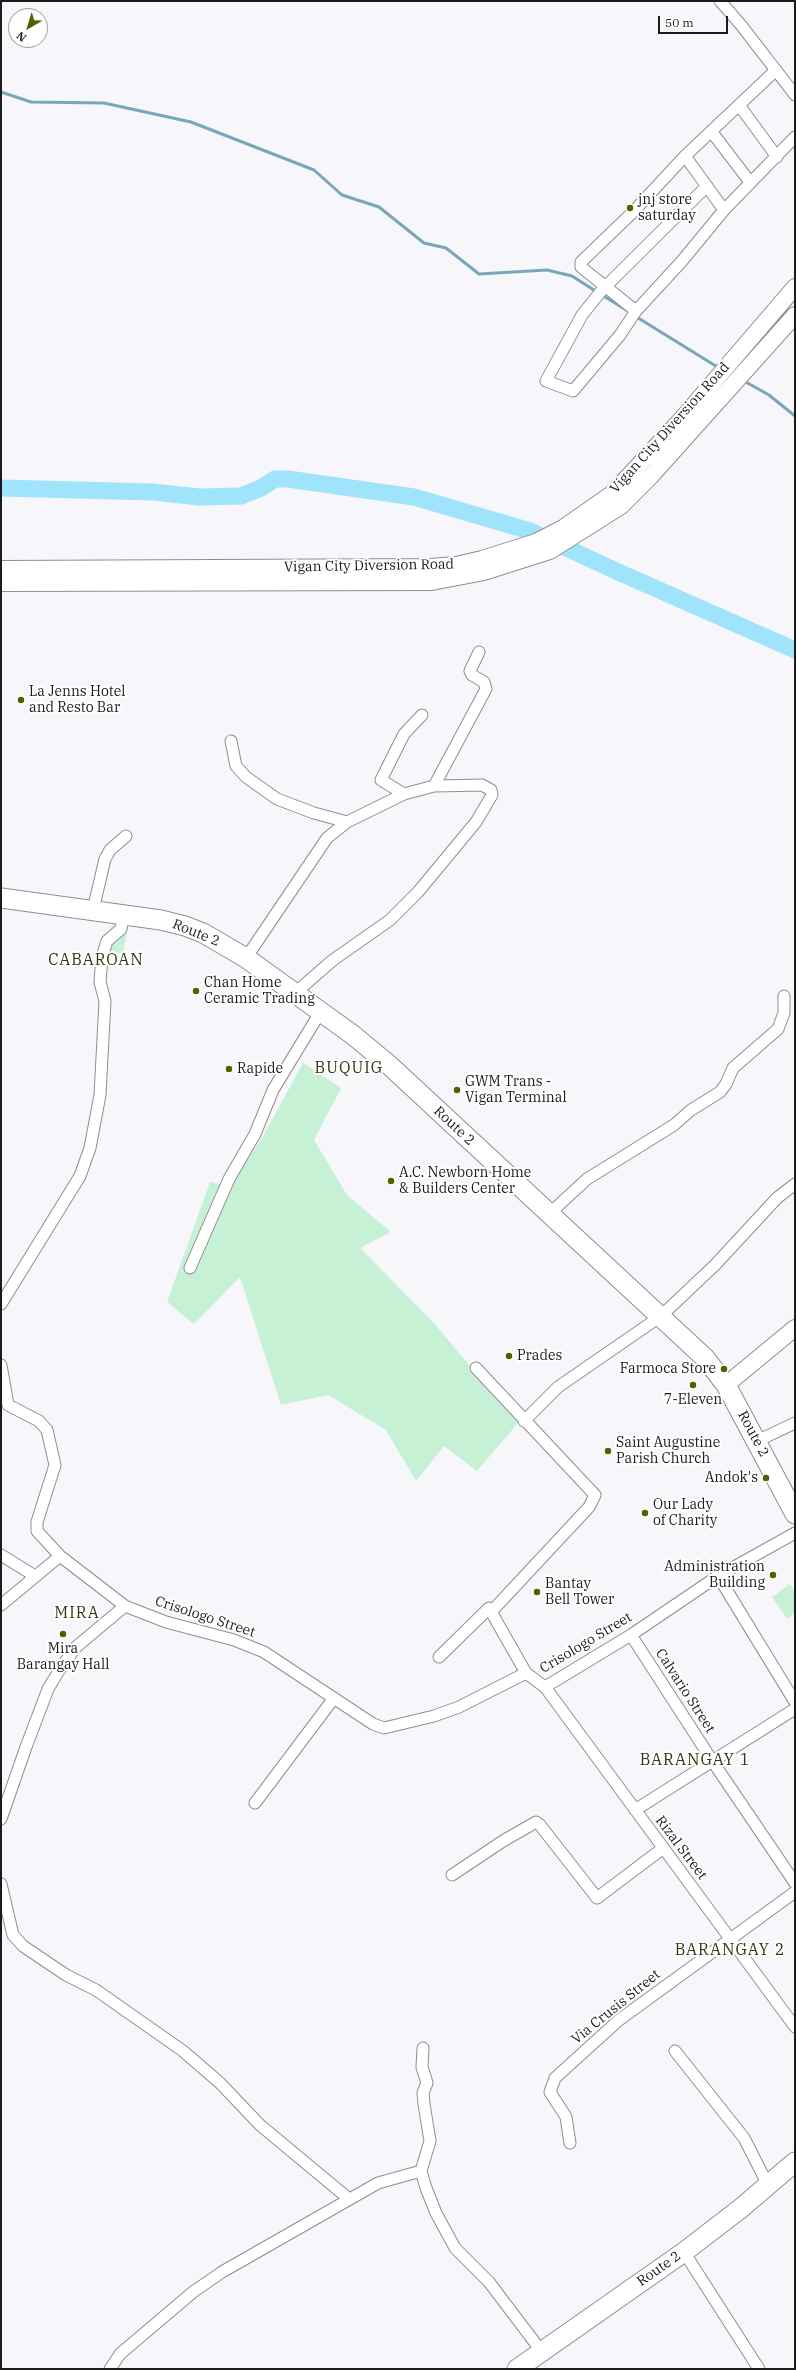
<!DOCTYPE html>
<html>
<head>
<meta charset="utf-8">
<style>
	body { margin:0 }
	#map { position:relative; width:796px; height:2370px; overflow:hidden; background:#f6f6fb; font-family:"IBM Plex Serif",serif }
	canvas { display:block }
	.frame { position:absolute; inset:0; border:2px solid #1b1b1c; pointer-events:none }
	.north { position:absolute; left:8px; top:8px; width:40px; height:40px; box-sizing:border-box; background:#fff; border:1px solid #a4a4a4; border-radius:50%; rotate:218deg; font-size:11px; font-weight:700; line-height:16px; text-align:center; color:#1b1b1c }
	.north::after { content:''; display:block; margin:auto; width:14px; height:18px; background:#545f00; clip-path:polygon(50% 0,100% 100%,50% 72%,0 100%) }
	.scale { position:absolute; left:658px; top:16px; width:70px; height:18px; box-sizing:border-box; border:2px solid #1b1b1c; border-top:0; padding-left:5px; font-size:12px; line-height:14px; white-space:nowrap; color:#1b1b1c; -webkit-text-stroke:3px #fff; paint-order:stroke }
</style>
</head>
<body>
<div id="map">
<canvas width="796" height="2370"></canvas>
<div class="frame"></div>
<div class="north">N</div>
<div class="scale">50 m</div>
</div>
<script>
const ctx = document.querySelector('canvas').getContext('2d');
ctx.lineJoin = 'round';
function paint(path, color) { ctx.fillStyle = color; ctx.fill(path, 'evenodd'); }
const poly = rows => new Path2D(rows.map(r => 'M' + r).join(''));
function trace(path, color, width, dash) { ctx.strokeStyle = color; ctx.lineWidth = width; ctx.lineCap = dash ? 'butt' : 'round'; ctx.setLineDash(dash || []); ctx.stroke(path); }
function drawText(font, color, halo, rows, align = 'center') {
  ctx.font = font + ' "IBM Plex Serif",serif'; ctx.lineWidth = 4; ctx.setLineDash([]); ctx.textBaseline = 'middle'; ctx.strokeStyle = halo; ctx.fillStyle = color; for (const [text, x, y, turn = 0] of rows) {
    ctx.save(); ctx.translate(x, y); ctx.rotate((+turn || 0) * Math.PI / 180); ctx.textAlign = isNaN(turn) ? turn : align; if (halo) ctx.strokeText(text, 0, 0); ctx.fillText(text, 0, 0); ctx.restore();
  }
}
const green = poly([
	[111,927,127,930,123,954,106,950],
	[303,1063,341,1088,314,1140,347,1195,391,1232,360,1248,433,1322,518,1423,477,1471,444,1446,416,1481,386,1430,328,1395,281,1405,240,1277,194,1324,167,1302,210,1182,230,1186,262,1138],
	[790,1584,795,1592,795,1613,787,1619,772,1597]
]);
const stream = poly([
	[1,92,31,102,104,103,191,122,314,170,342,195,379,207,424,243,446,248,479,274,547,270,572,276,597,292],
	[602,295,631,313],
	[635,316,719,368],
	[744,381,769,395,795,416]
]);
const river = poly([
	[1,488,153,492,199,497,241,496,261,488,275,479,288,479,414,497,530,531,616,571,795,650]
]);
const minor = poly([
	[720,1,741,25,795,95],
	[739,105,777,157],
	[711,131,750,182],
	[685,156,724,210],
	[707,186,602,290,582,315,546,381,573,391,620,335,636,311,682,261,724,210,795,137],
	[636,311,581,267,581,262,633,212,685,156,776,70],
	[231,741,236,766,246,777,277,799,314,813,347,822],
	[434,786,486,689,484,682,472,675,470,671,479,652],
	[404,794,381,780,404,734,422,715],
	[93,910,105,859,110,850,126,836],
	[246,958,327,838,347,822,404,794,434,786,482,785,491,790,492,795,476,822,418,892,390,920,333,960,295,993],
	[549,1214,587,1179,674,1125,691,1110,720,1092,726,1084,733,1068,778,1029,784,1013,784,996],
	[190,1268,229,1179,255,1134,273,1090,321,1011],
	[1,1304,80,1176,90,1148,100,1095,105,1001,100,982,102,957,107,941,121,929,124,914],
	[1,1365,8,1405,39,1421,47,1430,55,1465,37,1522,37,1531,60,1556,125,1606,166,1622,234,1640,264,1652,373,1724,384,1728,434,1716,459,1707,526,1673,545,1687,631,1635,718,1576,795,1533],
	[476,1368,595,1495,589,1507,492,1611],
	[524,1421,558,1387,661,1316,715,1265,777,1198,795,1184],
	[757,1441,795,1423],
	[1,1555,35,1576],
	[718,1576,795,1702],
	[1,1605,60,1556],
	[631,1635,713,1762,795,1883],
	[439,1657,489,1608,526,1673],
	[545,1687,795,2027],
	[255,1803,334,1698],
	[635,1810,795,1709],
	[1,1819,26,1747,48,1689,60,1669,76,1647,125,1606],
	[452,1875,503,1841,536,1822,540,1825,597,1898,662,1849],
	[1,1884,13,1935,23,1946,66,1975,96,1990,183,2051,220,2083,260,2125,349,2199],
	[423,2048,422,2067,427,2083,423,2093,424,2104,430,2141,421,2171,426,2188,436,2213,455,2248,489,2282,542,2352],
	[675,2051,744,2138,768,2185],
	[570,2143,566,2117,550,2092,555,2078,619,2020,795,1892],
	[684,2252,759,2369],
	[110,2369,120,2354,193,2292,222,2272,378,2183,421,2171]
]);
const secondary = poly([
	[1,569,430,567,456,565,482,559,536,542,563,528,613,493,680,421,795,287],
	[1,583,432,582,484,572,550,551,621,506,651,476,795,315],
	[726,1385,795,1328]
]);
const trunk = poly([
	[1,898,161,920,185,926,203,933,246,958,353,1035,388,1064,705,1358,726,1385,795,1514],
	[517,2369,684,2252,740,2209,795,2162]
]);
const markers = [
	[630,208,4,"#545f00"],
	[21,700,4,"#545f00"],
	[196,991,4,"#545f00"],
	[229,1069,4,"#545f00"],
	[457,1090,4,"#545f00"],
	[391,1181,4,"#545f00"],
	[509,1356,4,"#545f00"],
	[724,1369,4,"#545f00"],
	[693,1385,4,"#545f00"],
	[608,1451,4,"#545f00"],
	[766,1478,4,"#545f00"],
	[645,1513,4,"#545f00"],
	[773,1575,4,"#545f00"],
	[537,1592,4,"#545f00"],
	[63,1634,4,"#545f00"]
];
const poiNames = [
	["jnj store",638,200],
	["saturday",638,216],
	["La Jenns Hotel",29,692],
	["and Resto Bar",29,708],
	["Chan Home",204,983],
	["Ceramic Trading",204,999],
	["Rapide",237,1069],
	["GWM Trans -",465,1082],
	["Vigan Terminal",465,1098],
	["A.C. Newborn Home",399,1173],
	["& Builders Center",399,1189],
	["Prades",517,1356],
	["Farmoca Store",716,1369,"right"],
	["7-Eleven",693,1400,"center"],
	["Saint Augustine",616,1443],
	["Parish Church",616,1459],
	["Andok's",758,1478,"right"],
	["Our Lady",653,1505],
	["of Charity",653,1521],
	["Administration",765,1567,"right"],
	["Building",765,1583,"right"],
	["Bantay",545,1584],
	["Bell Tower",545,1600],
	["Mira",63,1649,"center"],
	["Barangay Hall",63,1665,"center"]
];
const streetNames = [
	["Vigan City Diversion Road",670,428,-48],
	["Vigan City Diversion Road",369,566,-1],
	["Route 2",196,933,22],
	["Route 2",454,1126,43],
	["Route 2",753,1434,62],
	["Crisologo Street",205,1617,18],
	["Crisologo Street",586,1643,-31],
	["Calvario Street",685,1691,57],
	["Rizal Street",681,1848,53],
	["Via Crusis Street",616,2007,-39],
	["Route 2",659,2269,-35]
];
const quarterNames = [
	["CABAROAN",96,960],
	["BUQUIG",349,1068],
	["MIRA",77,1613],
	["BARANGAY 1",695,1760],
	["BARANGAY 2",730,1950]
];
paint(green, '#c7f1d5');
trace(stream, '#78a8b8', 3);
trace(river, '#a0e4fb', 17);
trace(minor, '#8e8e93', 13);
trace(secondary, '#8e8e93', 18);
trace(trunk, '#8e8e93', 21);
trace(minor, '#fff', 11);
trace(secondary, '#fff', 16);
trace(trunk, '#fff', 19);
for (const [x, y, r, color] of markers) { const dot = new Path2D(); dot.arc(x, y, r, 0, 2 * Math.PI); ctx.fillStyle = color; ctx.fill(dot); trace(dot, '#fff', 1.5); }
drawText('14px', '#1b1b1c', '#fff', poiNames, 'left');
drawText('14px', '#1b1b1c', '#fff', streetNames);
ctx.letterSpacing = '1px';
drawText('16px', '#323811', '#fff', quarterNames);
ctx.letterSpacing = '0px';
</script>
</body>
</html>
